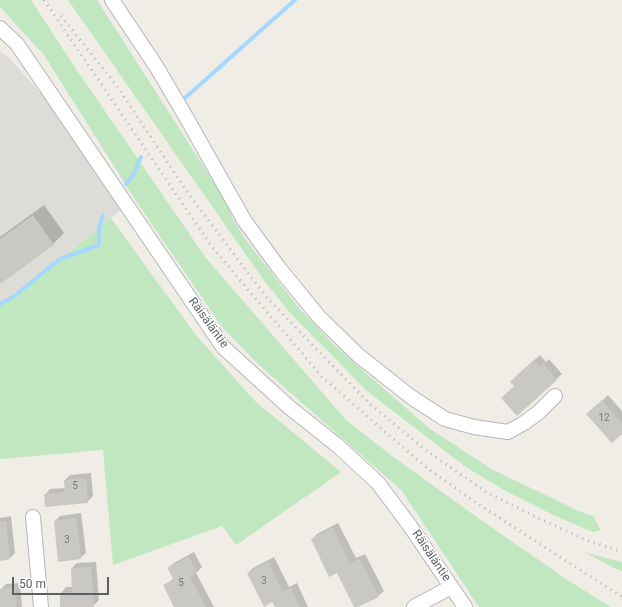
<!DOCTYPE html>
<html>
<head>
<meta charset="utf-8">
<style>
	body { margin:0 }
	#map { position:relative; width:622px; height:607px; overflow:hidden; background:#efede5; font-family:Roboto,sans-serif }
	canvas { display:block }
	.scale { position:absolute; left:12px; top:577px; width:97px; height:18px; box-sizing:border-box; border:2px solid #5d6066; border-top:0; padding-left:5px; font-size:12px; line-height:14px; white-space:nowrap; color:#5d6066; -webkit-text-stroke:3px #fff; paint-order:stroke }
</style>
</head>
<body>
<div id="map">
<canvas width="622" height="607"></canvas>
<div class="scale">50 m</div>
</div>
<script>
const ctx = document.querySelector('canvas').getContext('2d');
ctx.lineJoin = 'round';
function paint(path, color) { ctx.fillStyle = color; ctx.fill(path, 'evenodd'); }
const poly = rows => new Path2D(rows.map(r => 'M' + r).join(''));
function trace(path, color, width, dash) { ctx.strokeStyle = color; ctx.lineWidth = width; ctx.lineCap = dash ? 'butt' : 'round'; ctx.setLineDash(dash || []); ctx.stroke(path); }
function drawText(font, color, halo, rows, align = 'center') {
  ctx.font = font + ' Roboto,sans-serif'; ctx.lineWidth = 3; ctx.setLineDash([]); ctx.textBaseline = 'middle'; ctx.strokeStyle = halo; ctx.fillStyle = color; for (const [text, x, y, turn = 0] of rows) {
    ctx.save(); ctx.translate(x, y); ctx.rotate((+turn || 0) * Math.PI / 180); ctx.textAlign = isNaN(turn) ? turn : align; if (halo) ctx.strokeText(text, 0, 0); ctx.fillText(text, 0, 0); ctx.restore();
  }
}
const industrial = poly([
	[0,51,8,57,85,142,127,205,13,297,0,304]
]);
const green = poly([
	[0,0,31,0,76,69,206,258,346,420,392,456,478,518,569,581,611,607,479,607,402,491,259,365,222,327,134,198,44,55,0,7],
	[68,0,97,0,230,208,232,217,245,239,298,307,334,345,430,429,493,470,581,512,593,516,601,530,593,532,553,515,506,491,467,468,367,391,292,315,265,282],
	[111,218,195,334,256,402,341,472,236,545,222,526,113,565,103,450,0,459,0,304,13,297],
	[584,552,622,562,622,572]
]);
const shadow = poly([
	[44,205,64,233,53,244,0,282,0,237],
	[540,355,546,362,549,359,562,374,517,414,515,386,516,376],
	[608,395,622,411,622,433,593,409],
	[91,473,93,496,87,502,45,495,50,489,65,488,65,480,70,475],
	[81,513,86,553,80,558,55,521,60,516],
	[11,516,15,553,10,558,0,560,0,518],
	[338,523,356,558,365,554,384,591,378,596,356,607,337,572,312,540,317,534],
	[194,552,202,567,196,573,214,607,176,607,164,586,174,578,168,568,174,563],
	[274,557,289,587,297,583,308,607,276,607,273,601,248,573,253,568],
	[96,562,99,600,93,606,61,607,61,593,66,587,73,587,72,568,77,563],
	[20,583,22,607,0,607,1,589,6,584]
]);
const stream = poly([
	[185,98,295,0],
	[126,184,133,175,141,157],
	[0,304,13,297,60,259,99,245,99,228,103,215]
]);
const building = poly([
	[33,215,54,245,0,284,0,239],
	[534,360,540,366,543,364,557,380,517,416,501,398,514,386,510,382],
	[602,400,622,423,622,434,612,443,586,414],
	[86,478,88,503,45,507,44,494,65,492,64,480],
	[76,518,81,559,58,562,54,521],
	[6,521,10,559,0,561,0,522],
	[333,528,350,563,360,559,379,597,358,607,354,607,337,573,329,577,311,539],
	[189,557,197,573,190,577,206,607,174,607,163,585,174,580,167,568],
	[268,562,283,592,291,588,300,607,275,607,272,602,264,607,247,573],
	[91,567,94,607,60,607,60,593,72,592,71,568],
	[15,588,16,607,0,607,0,589]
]);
const minor = poly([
	[112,0,156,66,186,117,244,220,279,268,319,317,358,355,411,397,445,419,474,427,508,432,524,423,539,412,555,396],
	[0,28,17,44,223,347,289,407,338,446,378,483,410,526,465,607],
	[33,517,41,607],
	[414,607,451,587]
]);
const rail = poly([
	[44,0,212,247,322,377,427,468,475,502,622,597],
	[61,16,117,86,190,196,267,298,369,403,424,449,486,492,542,520,584,539,622,552]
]);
const numberNames = [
	["12",604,418],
	["5",75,486],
	["3",67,540],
	["3",264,581],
	["5",181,583]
];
const streetNames = [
	["Räisäläntie",208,323,54],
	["Räisäläntie",431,556,56]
];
paint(industrial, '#dedcd7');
paint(green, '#c1e7c1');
paint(shadow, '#0003');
trace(stream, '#a5d7ff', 4);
paint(building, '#cac8c2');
trace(minor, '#b5b7bc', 16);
trace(minor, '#fff', 14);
trace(rail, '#b4b4b6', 3, [1, 5]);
drawText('10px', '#787a7d', null, numberNames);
drawText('12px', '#5d6066', '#fff', streetNames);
</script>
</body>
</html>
